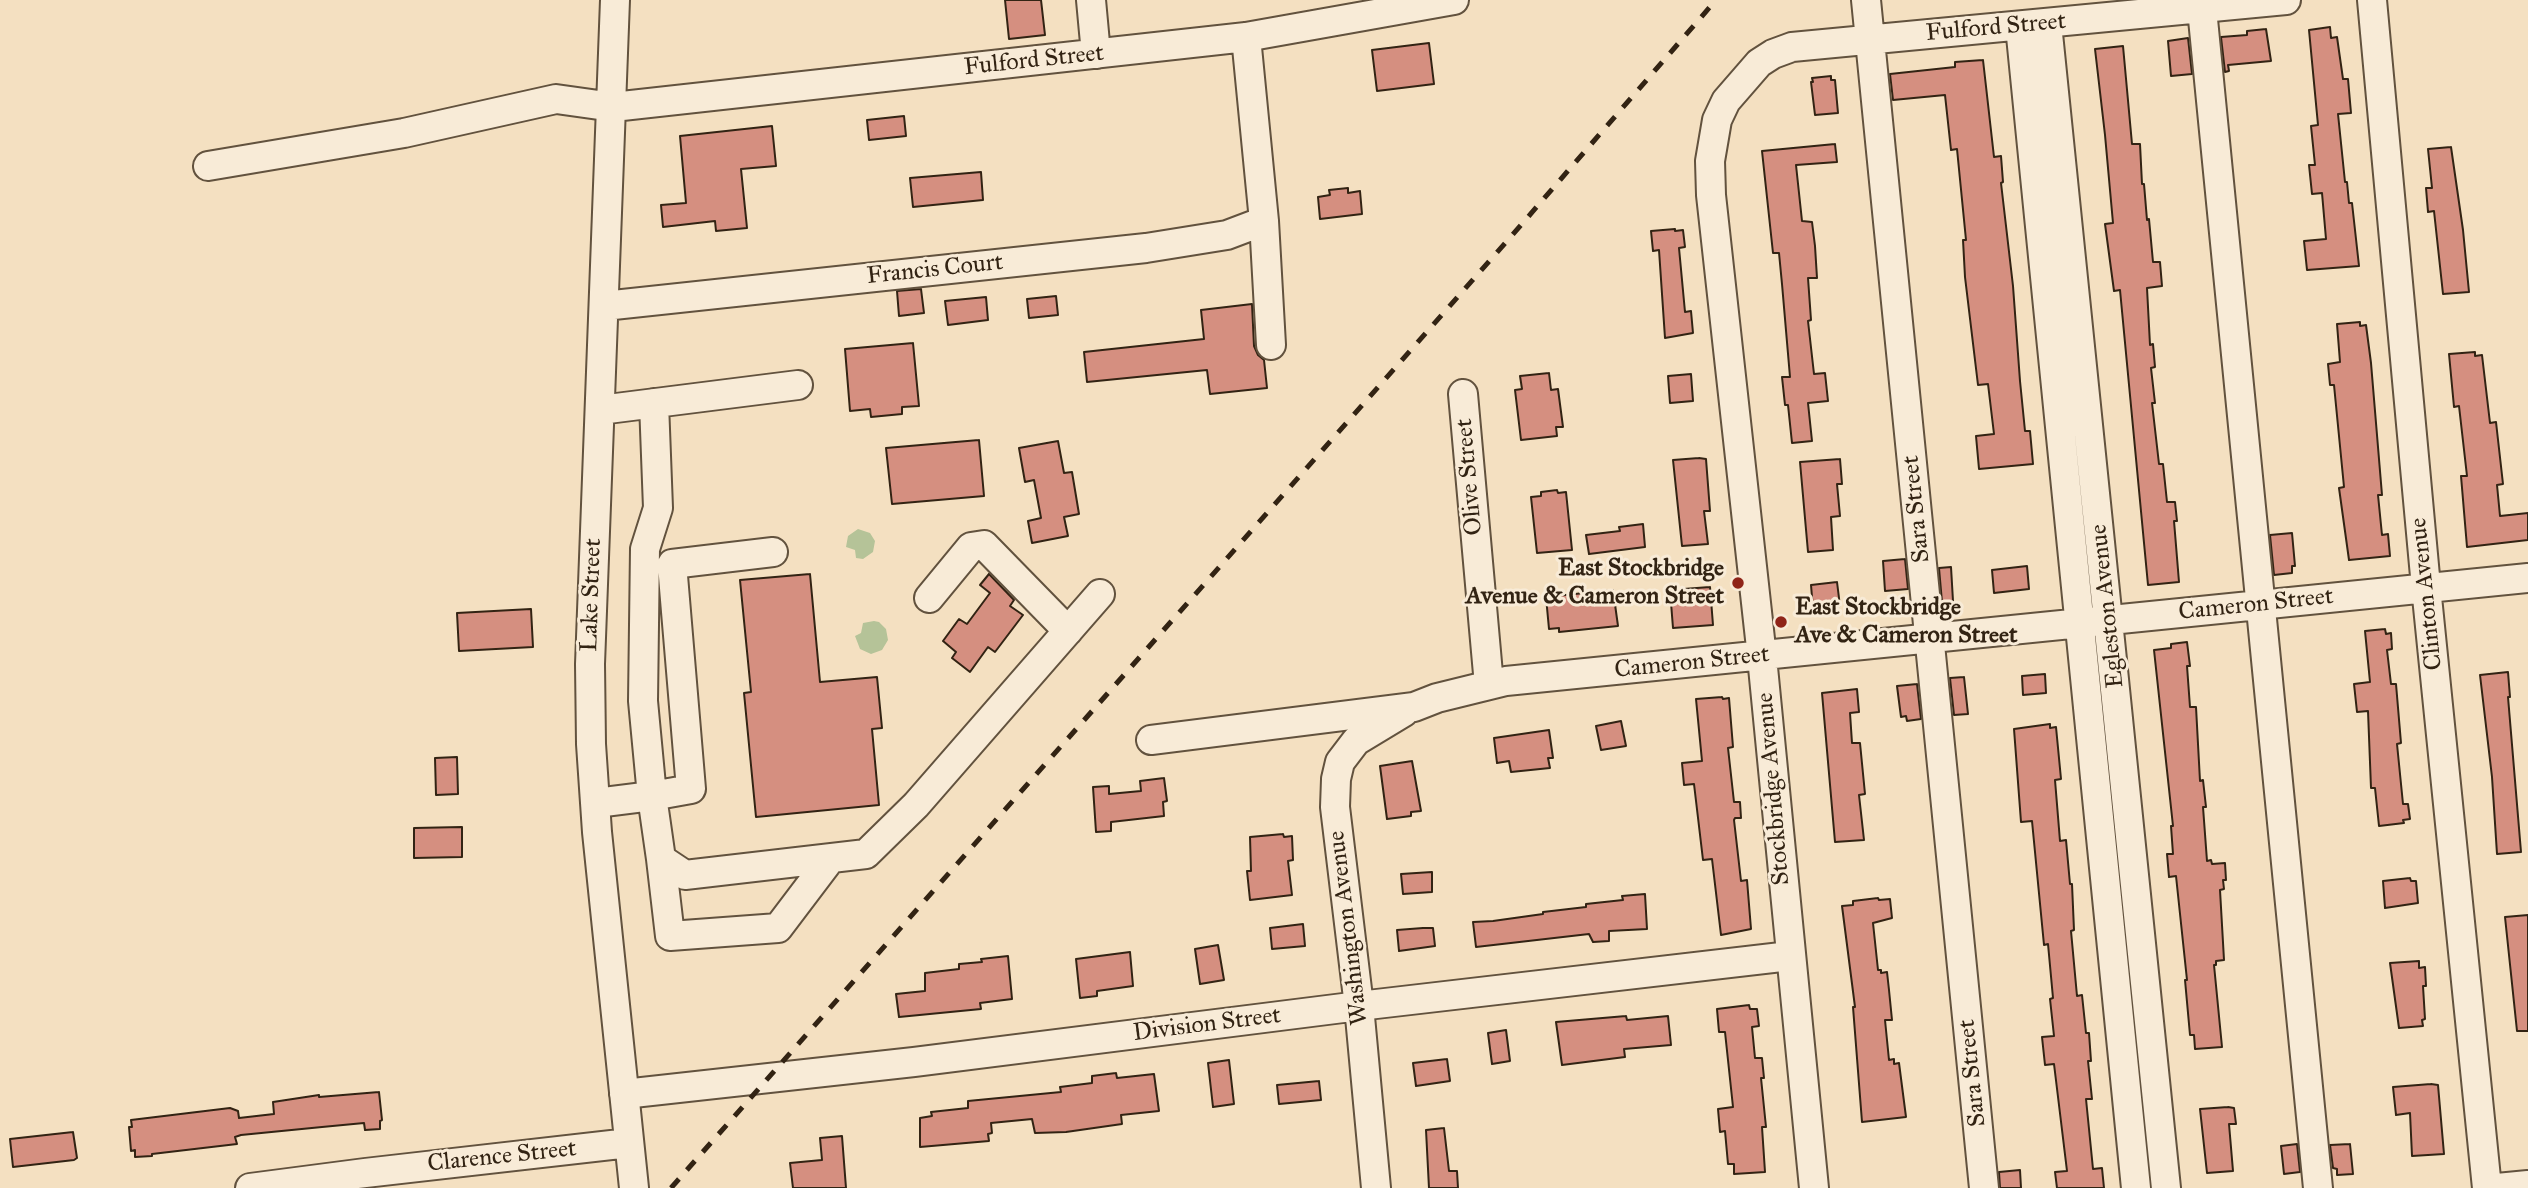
<!DOCTYPE html>
<html>
<head>
<meta charset="utf-8">
<style>
	body { margin:0 }
	canvas { display:block; background:#f4e0c1 }
</style>
</head>
<body>
<canvas width="2528" height="1188"></canvas>
<script>
const ctx = document.querySelector('canvas').getContext('2d');
ctx.lineJoin = 'round';
function paint(path, color) { ctx.fillStyle = color; ctx.fill(path, 'evenodd'); }
const poly = rows => new Path2D(rows.map(r => 'M' + r).join(''));
function trace(path, color, width, dash) { ctx.strokeStyle = color; ctx.lineWidth = width; ctx.lineCap = dash ? 'butt' : 'round'; ctx.setLineDash(dash || []); ctx.stroke(path); }
function drawText(font, color, halo, rows, align = 'center') {
  ctx.font = font + ' "IM FELL Great Primer",serif'; ctx.lineWidth = 6; ctx.setLineDash([]); ctx.textBaseline = 'middle'; ctx.strokeStyle = halo; ctx.fillStyle = color; for (const [text, x, y, turn = 0] of rows) {
    ctx.save(); ctx.translate(x, y); ctx.rotate((+turn || 0) * Math.PI / 180); ctx.textAlign = isNaN(turn) ? turn : align; if (halo) ctx.strokeText(text, 0, 0); ctx.fillText(text, 0, 0); ctx.restore();
  }
}
const green = poly([
	[858,529,870,533,875,541,873,552,863,559,856,558,855,550,846,547,848,536],
	[874,621,879,622,886,629,888,640,882,650,871,654,860,649,855,636,861,633,863,623]
]);
const building = poly([
	[1005,0,1041,0,1045,35,1009,39,1005,0],
	[2330,27,2331,38,2337,37,2343,79,2348,79,2351,113,2338,114,2345,182,2347,182,2349,203,2352,203,2359,266,2307,270,2304,241,2326,239,2322,193,2312,194,2309,165,2315,165,2311,126,2318,125,2309,30,2330,27],
	[2266,29,2271,61,2228,65,2229,71,2225,72,2221,37,2247,35,2247,31,2266,29],
	[2188,38,2192,74,2171,76,2168,41,2188,38],
	[1429,43,1434,84,1377,91,1372,50,1429,43],
	[2123,46,2132,144,2140,144,2142,184,2144,184,2147,220,2149,219,2153,262,2160,262,2162,286,2147,288,2150,345,2153,344,2155,367,2151,368,2155,403,2152,403,2159,464,2163,464,2167,502,2175,502,2177,521,2174,521,2179,582,2148,585,2120,290,2114,291,2105,224,2113,223,2105,135,2095,49,2123,46],
	[1983,60,1994,157,2001,156,2003,182,2001,183,2013,286,2020,381,2025,431,2030,431,2033,464,1979,469,1976,436,1994,434,1988,384,1978,385,1965,277,1963,240,1966,240,1957,149,1951,150,1945,95,1893,100,1890,74,1955,67,1955,62,1983,60],
	[1831,76,1831,80,1835,80,1838,113,1815,115,1811,82,1813,82,1812,78,1831,76],
	[904,116,906,136,869,140,867,120,904,116],
	[772,126,776,166,741,169,747,228,716,231,715,221,663,227,661,205,686,203,680,136,772,126],
	[1835,144,1837,162,1796,165,1802,221,1812,222,1815,246,1817,278,1808,278,1811,320,1808,321,1814,374,1825,373,1828,401,1808,403,1812,441,1792,443,1788,405,1785,405,1782,377,1790,377,1782,284,1779,253,1773,253,1762,151,1835,144],
	[2451,147,2463,230,2469,292,2443,294,2434,211,2428,212,2426,188,2432,188,2428,149,2451,147],
	[981,172,983,200,913,207,910,178,981,172],
	[1348,188,1348,193,1360,191,1362,214,1320,219,1318,197,1330,195,1329,190,1348,188],
	[1675,229,1675,231,1683,230,1685,247,1679,248,1685,312,1691,311,1693,333,1665,338,1659,250,1653,251,1651,231,1675,229],
	[921,289,924,313,899,316,897,291,921,289],
	[1056,296,1058,315,1029,318,1027,299,1056,296],
	[986,297,988,320,948,325,945,301,986,297],
	[1252,304,1254,346,1258,355,1264,360,1267,388,1210,394,1207,370,1087,382,1084,352,1204,339,1201,310,1252,304],
	[2360,322,2360,326,2366,325,2371,363,2382,495,2378,495,2382,535,2388,534,2390,556,2349,560,2339,488,2344,487,2334,385,2330,385,2328,364,2340,362,2337,324,2360,322],
	[913,343,919,406,902,407,902,414,871,417,870,409,850,411,845,349,913,343],
	[2475,352,2475,356,2482,355,2490,423,2496,422,2503,484,2497,485,2500,516,2528,513,2528,540,2467,547,2461,476,2467,476,2459,406,2454,407,2449,354,2475,352],
	[1549,373,1551,390,1558,389,1563,427,1556,427,1557,436,1521,440,1515,390,1522,389,1520,376,1549,373],
	[1691,374,1693,401,1670,403,1668,376,1691,374],
	[979,440,984,496,892,504,886,448,979,440],
	[1058,441,1064,473,1072,472,1079,514,1064,517,1068,536,1032,543,1028,521,1041,518,1034,480,1025,482,1019,448,1058,441],
	[1699,458,1706,459,1710,511,1704,511,1708,544,1682,546,1673,460,1699,458],
	[1840,459,1842,484,1837,484,1840,516,1831,517,1833,550,1808,552,1800,462,1840,459],
	[1557,490,1558,493,1566,492,1572,550,1537,553,1531,497,1541,496,1541,492,1557,490],
	[1643,524,1645,547,1589,554,1586,535,1620,531,1619,527,1643,524],
	[2292,533,2295,566,2292,566,2292,573,2274,575,2270,535,2292,533],
	[1905,559,1908,589,1885,591,1883,561,1905,559],
	[2027,566,2029,589,1994,593,1992,570,2027,566],
	[1951,567,1953,601,1942,602,1939,568,1951,567],
	[810,574,820,682,877,677,882,728,872,729,879,805,756,817,744,693,751,692,740,580,810,574],
	[989,574,1014,600,1010,606,1023,615,995,652,988,647,970,672,952,658,956,652,943,641,959,619,967,624,990,593,980,585,989,574],
	[1837,582,1840,606,1813,609,1811,585,1837,582],
	[1710,587,1713,625,1673,628,1670,590,1710,587],
	[1613,590,1618,626,1559,632,1559,628,1549,629,1546,597,1613,590],
	[531,609,533,647,459,651,457,613,531,609],
	[2385,629,2386,634,2391,633,2392,649,2387,650,2391,684,2396,684,2401,743,2397,744,2403,804,2408,804,2410,819,2403,820,2404,823,2379,826,2375,788,2371,788,2368,711,2357,712,2354,684,2370,682,2365,631,2385,629],
	[2187,642,2190,666,2187,666,2190,707,2196,707,2200,781,2203,780,2206,807,2203,807,2207,861,2211,860,2212,864,2225,863,2226,880,2223,880,2224,889,2220,890,2224,960,2216,961,2216,965,2214,965,2222,1047,2195,1049,2194,1035,2190,1035,2185,980,2187,980,2176,876,2169,877,2167,854,2173,854,2171,826,2173,826,2154,650,2171,648,2171,644,2187,642],
	[2508,672,2510,697,2508,697,2521,852,2497,854,2492,777,2480,675,2508,672],
	[2045,674,2046,693,2023,695,2022,676,2045,674],
	[1964,677,1968,714,1954,715,1950,678,1964,677],
	[1917,684,1921,719,1907,721,1906,716,1901,717,1897,686,1917,684],
	[1857,689,1859,712,1850,713,1852,743,1860,743,1865,794,1859,795,1864,840,1835,842,1822,693,1857,689],
	[1722,697,1723,699,1729,698,1733,747,1728,748,1734,802,1740,802,1741,818,1735,818,1734,820,1741,881,1747,880,1751,929,1721,935,1712,859,1703,860,1694,784,1684,785,1682,763,1702,761,1696,699,1722,697],
	[1621,721,1626,746,1601,750,1596,726,1621,721],
	[2050,724,2050,728,2056,727,2061,779,2055,780,2060,841,2066,840,2070,884,2072,884,2074,930,2071,931,2077,996,2082,995,2086,1033,2089,1033,2091,1061,2088,1061,2092,1099,2086,1099,2093,1169,2102,1168,2104,1188,2057,1188,2055,1172,2067,1171,2054,1064,2045,1065,2042,1037,2054,1036,2050,999,2053,998,2048,944,2044,945,2032,821,2021,822,2014,729,2050,724],
	[1549,730,1553,758,1548,758,1550,768,1511,772,1509,761,1497,763,1494,738,1549,730],
	[457,757,458,794,436,795,435,758,457,757],
	[1412,761,1421,811,1411,812,1411,816,1387,819,1380,766,1412,761],
	[1164,778,1167,801,1163,802,1164,816,1111,822,1111,831,1096,832,1093,787,1109,786,1109,794,1141,791,1140,781,1164,778],
	[462,827,462,857,414,858,414,828,462,827],
	[1283,834,1284,837,1292,836,1293,860,1288,861,1292,895,1250,900,1247,871,1251,871,1250,837,1283,834],
	[1432,872,1432,892,1403,894,1401,874,1432,872],
	[2410,878,2411,881,2416,881,2418,903,2385,908,2383,881,2410,878],
	[1645,894,1647,929,1609,931,1609,941,1593,942,1589,934,1476,947,1473,922,1493,921,1543,914,1543,912,1586,907,1586,904,1623,900,1622,896,1645,894],
	[1878,898,1879,900,1890,899,1892,918,1873,923,1878,970,1881,970,1881,973,1887,972,1889,990,1892,1020,1885,1020,1889,1060,1894,1059,1894,1064,1899,1063,1906,1117,1862,1122,1853,1007,1855,1007,1842,906,1853,905,1853,901,1878,898],
	[2528,915,2528,1031,2517,1031,2505,917,2528,915],
	[1303,924,1305,946,1272,949,1270,928,1303,924],
	[1423,928,1433,928,1435,946,1399,951,1397,930,1423,928],
	[1218,945,1224,980,1200,984,1195,949,1218,945],
	[1130,952,1133,986,1097,991,1097,996,1080,998,1076,959,1130,952],
	[1008,956,1012,999,980,1003,981,1009,899,1017,896,994,925,991,925,973,959,969,959,964,982,962,981,959,1008,956],
	[2419,961,2419,968,2425,967,2426,986,2423,986,2425,1019,2422,1020,2423,1026,2399,1028,2390,963,2419,961],
	[1749,1005,1750,1009,1757,1009,1759,1026,1752,1027,1755,1058,1762,1058,1764,1078,1761,1078,1766,1127,1762,1127,1765,1172,1734,1174,1734,1164,1728,1164,1725,1131,1720,1132,1718,1109,1733,1107,1725,1032,1719,1032,1717,1009,1749,1005],
	[1626,1016,1627,1020,1668,1016,1671,1045,1624,1049,1625,1057,1562,1065,1556,1022,1626,1016],
	[1506,1030,1510,1061,1492,1064,1488,1033,1506,1030],
	[1447,1059,1450,1081,1416,1086,1413,1063,1447,1059],
	[1229,1060,1234,1104,1213,1107,1208,1063,1229,1060],
	[1116,1073,1117,1078,1154,1074,1159,1111,1121,1115,1122,1124,1066,1132,1035,1133,1032,1119,991,1123,992,1133,988,1134,989,1141,920,1147,920,1118,932,1116,931,1112,968,1108,968,1101,1061,1092,1060,1087,1092,1083,1092,1076,1116,1073],
	[1319,1081,1321,1100,1279,1104,1277,1085,1319,1081],
	[2431,1084,2438,1085,2444,1154,2412,1156,2410,1113,2396,1115,2393,1087,2431,1084],
	[379,1092,382,1120,380,1121,380,1129,365,1130,364,1123,322,1127,241,1135,235,1137,237,1144,152,1154,152,1156,135,1157,135,1150,131,1151,129,1127,132,1127,131,1120,230,1108,238,1111,239,1118,274,1114,273,1102,319,1095,319,1097,379,1092],
	[2228,1107,2234,1108,2236,1124,2229,1124,2233,1171,2207,1173,2200,1109,2228,1107],
	[1444,1128,1449,1171,1457,1171,1458,1188,1429,1188,1426,1130,1444,1128],
	[73,1132,77,1158,74,1160,13,1167,10,1139,73,1132],
	[842,1136,846,1188,793,1188,790,1163,822,1160,820,1138,842,1136],
	[2297,1144,2300,1172,2284,1174,2281,1146,2297,1144],
	[2350,1144,2353,1174,2337,1175,2337,1169,2333,1168,2330,1145,2350,1144],
	[2020,1170,2021,1188,2000,1188,1999,1172,2020,1170]
]);
const minor = poly([
	[615,0,590,664,591,744,597,832,634,1188],
	[1091,0,1096,54],
	[1866,0,1984,1188],
	[2372,0,2426,587,2487,1188],
	[2202,9,2318,1188],
	[2047,24,2166,1188],
	[2020,26,2136,1188],
	[1246,37,1264,221,1271,345],
	[208,166,404,133,556,99,613,107,1246,37,1454,0],
	[604,306,1146,248,1227,235,1264,221],
	[1463,394,1489,685],
	[654,403,658,508,645,549,643,701,652,796,691,789,672,564,773,552],
	[600,410,798,385],
	[929,598,971,547,984,545,1068,631],
	[1151,740,1414,707,1437,698,1506,681,2528,578],
	[596,803,652,796,661,859,685,875,866,854,916,805,1100,594],
	[661,859,670,936,778,928,831,858],
	[624,1094,914,1062,1359,1006,1790,956],
	[250,1188,365,1173,629,1143],
	[1376,1188,1359,1006,1335,807,1336,779,1340,762,1356,741,1404,712],
	[1814,1188,1762,657,1711,195,1710,161,1717,120,1726,101,1759,63,1773,54,1792,47,2286,0],
	[2497,1188,2528,1185]
]);
const rail = poly([
	[671,1188,1508,240,1716,0]
]);
const markers = [
	[1738,583,7,"#8f2418"],
	[1781,622,7,"#8f2418"]
];
const streetNames = [
	["Fulford Street",1996,28,-5],
	["Fulford Street",1034,61,-6],
	["Francis Court",935,270,-6],
	["Olive Street",1470,477,-95],
	["Sara Street",1917,509,-96],
	["Clinton Avenue",2427,594,-96],
	["Lake Street",592,595,-88],
	["Cameron Street",2256,605,-6],
	["Egleston Avenue",2108,606,-96],
	["Cameron Street",1692,663,-6],
	["Stockbridge Avenue",1774,789,-95],
	["Washington Avenue",1349,928,-97],
	["Division Street",1207,1025,-7],
	["Sara Street",1973,1073,-96],
	["Clarence Street",502,1157,-6]
];
const poiNames = [
	["East Stockbridge",1724,569],
	["Avenue & Cameron Street",1724,597],
	["East Stockbridge",1795,608,"left"],
	["Ave & Cameron Street",1795,636,"left"]
];
paint(green, '#b5c398');
paint(building, '#d58f80');
trace(building, '#322313', 2);
trace(minor, '#62523e', 32);
trace(minor, '#f8ebd7', 28);
trace(rail, '#322313', 5, [12, 12]);
for (const [x, y, r, color] of markers) { const dot = new Path2D(); dot.arc(x, y, r, 0, 2 * Math.PI); ctx.fillStyle = color; ctx.fill(dot); trace(dot, '#f8ebd7', 2.5); }
drawText('24px', '#322313', '#f8ebd7', streetNames);
drawText('bold 24px', '#322313', '#f8ebd7', poiNames, 'right');
</script>
</body>
</html>
